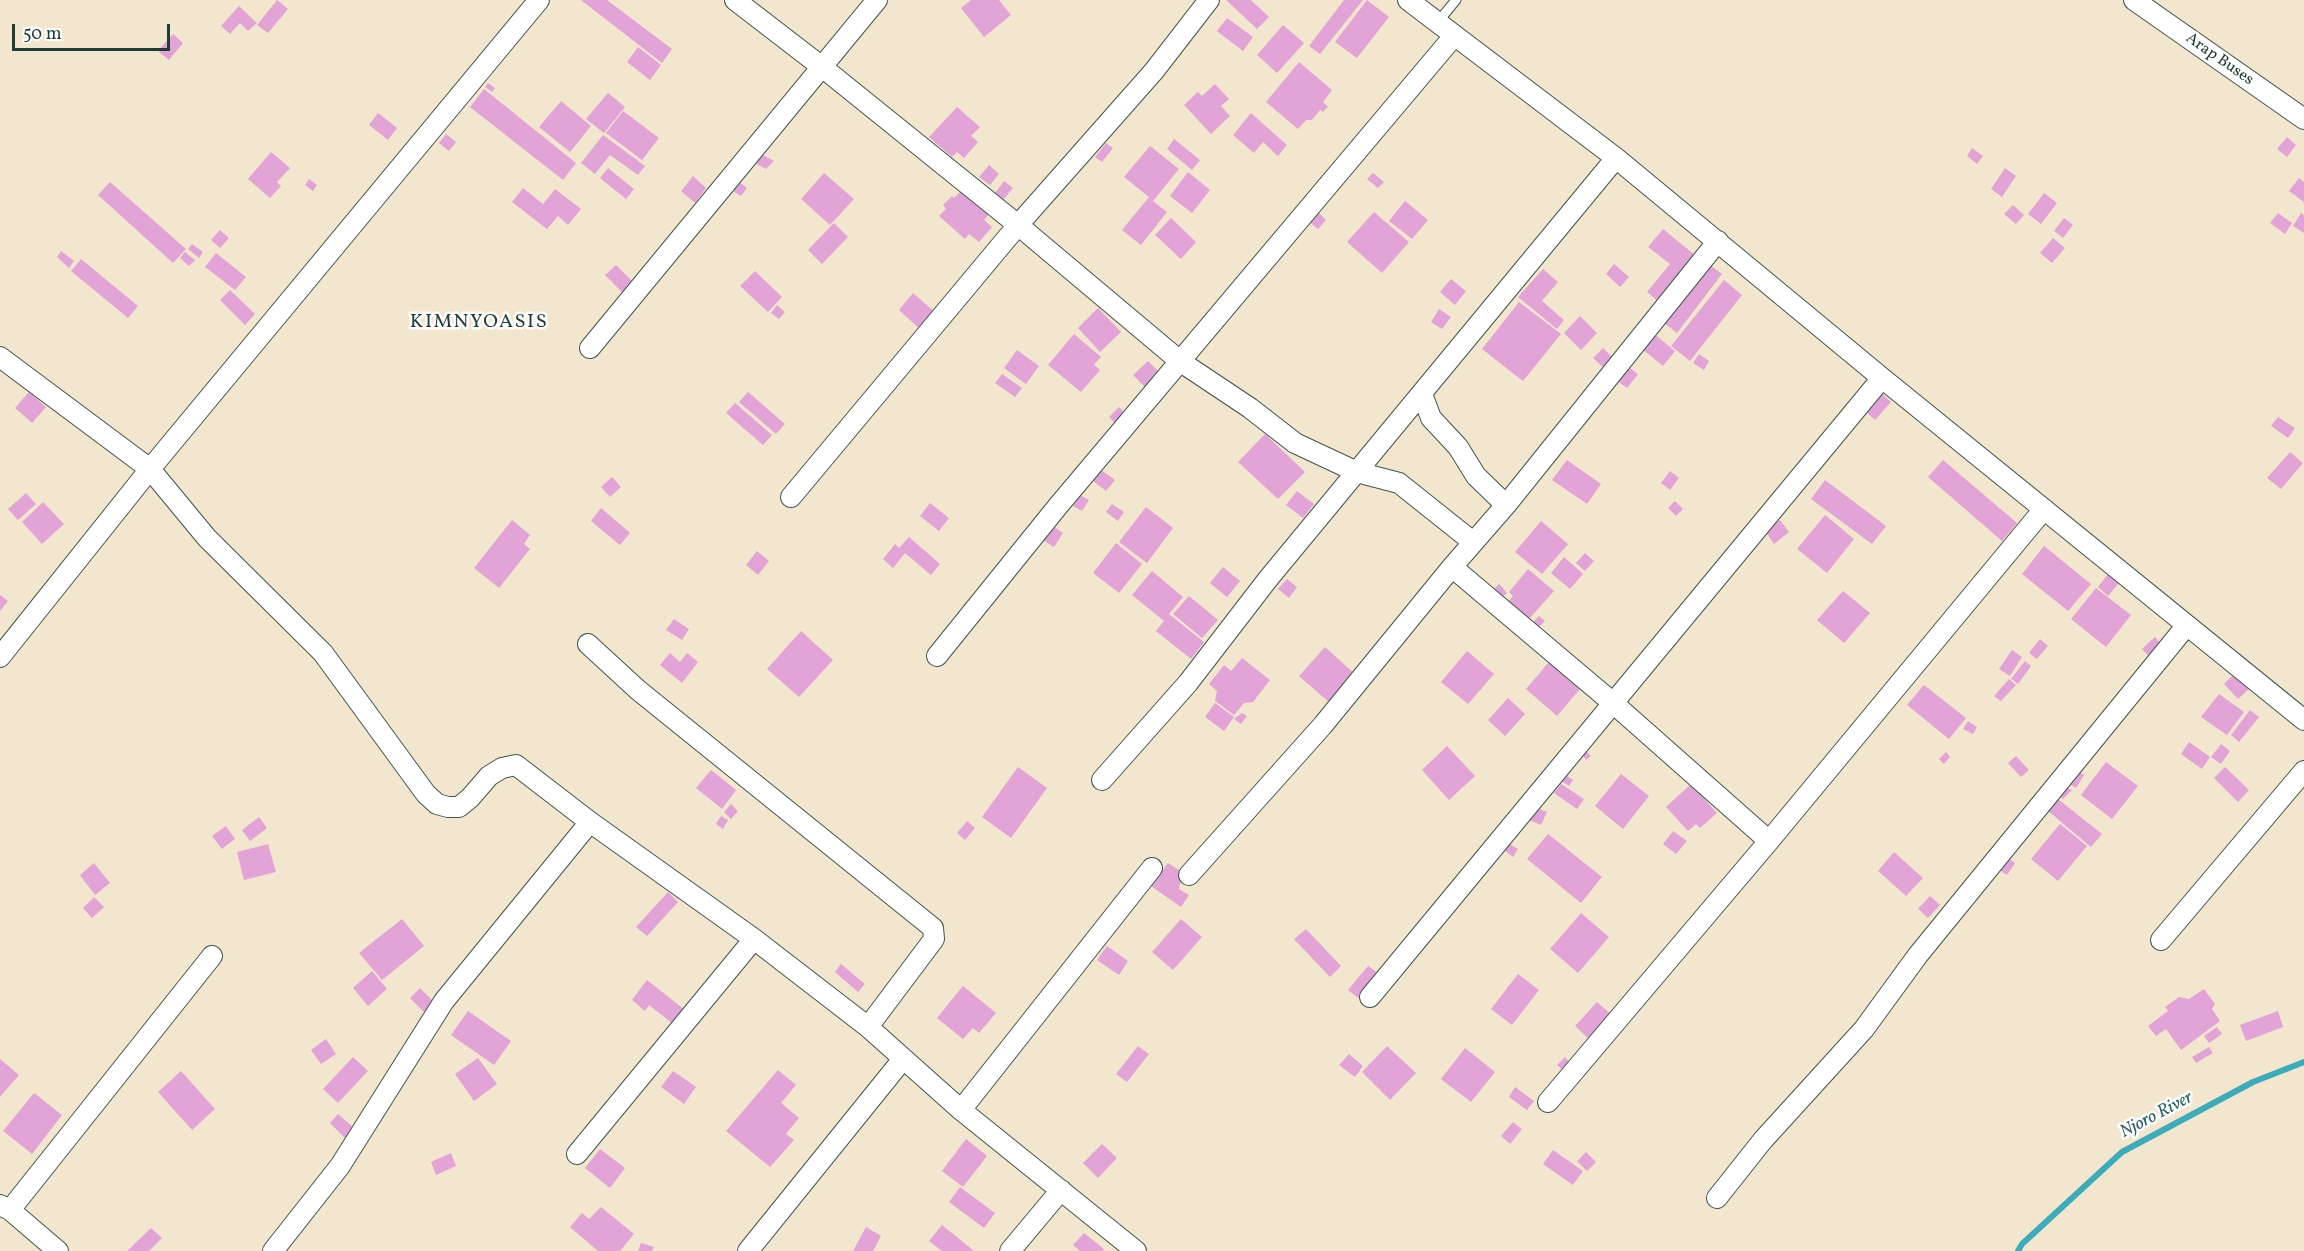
<!DOCTYPE html>
<html>
<head>
<meta charset="utf-8">
<style>
	body { margin:0 }
	#map { position:relative; width:2304px; height:1251px; overflow:hidden; background:#f3e6ce; font-family:Vollkorn,serif }
	canvas { display:block }
	.scale { position:absolute; left:12px; top:24px; width:158px; height:27px; box-sizing:border-box; border:3px solid #1f3d34; border-top:0; padding-left:8px; font-size:18px; line-height:21px; white-space:nowrap; color:#1f3d34; -webkit-text-stroke:4px #fff; paint-order:stroke }
</style>
</head>
<body>
<div id="map">
<canvas width="2304" height="1251"></canvas>
<div class="scale">50 m</div>
</div>
<script>
const ctx = document.querySelector('canvas').getContext('2d');
ctx.lineJoin = 'round';
const poly = rows => new Path2D(rows.map(r => 'M' + r).join(''));
function trace(path, color, width, dash) { ctx.strokeStyle = color; ctx.lineWidth = width; ctx.lineCap = dash ? 'butt' : 'round'; ctx.setLineDash(dash || []); ctx.stroke(path); }
function paint(path, color) { ctx.fillStyle = color; ctx.fill(path, 'evenodd'); }
function drawText(font, color, halo, rows, align = 'center') {
  ctx.font = font + ' Vollkorn,serif'; ctx.lineWidth = 5; ctx.setLineDash([]); ctx.textBaseline = 'middle'; ctx.strokeStyle = halo; ctx.fillStyle = color; for (const [text, x, y, turn = 0] of rows) {
    ctx.save(); ctx.translate(x, y); ctx.rotate((+turn || 0) * Math.PI / 180); ctx.textAlign = isNaN(turn) ? turn : align; if (halo) ctx.strokeText(text, 0, 0); ctx.fillText(text, 0, 0); ctx.restore();
  }
}
const stream = poly([
	[2018,1251,2022,1244,2122,1152,2253,1082,2304,1062]
]);
const building = poly([
	[277,0,288,9,268,33,257,25],
	[581,0,607,0,672,49,662,63],
	[971,0,999,0,1011,15,984,37,961,8],
	[1226,0,1251,0,1269,17,1257,29],
	[1344,0,1363,0,1320,54,1309,46],
	[1367,0,1389,17,1357,58,1335,42],
	[239,6,257,23,248,31,240,23,230,34,221,26],
	[1227,18,1253,37,1243,51,1217,31],
	[1283,25,1304,43,1277,73,1257,55],
	[173,34,183,43,169,60,158,51],
	[638,47,661,65,650,80,627,62],
	[1299,62,1332,90,1323,102,1328,107,1323,112,1320,110,1312,120,1306,120,1298,129,1266,102],
	[488,83,495,88,492,92,485,87],
	[1215,84,1229,99,1221,106,1230,116,1211,134,1184,105,1198,92,1202,96],
	[484,89,576,163,563,180,470,107],
	[608,93,625,107,604,133,586,119],
	[561,101,591,126,570,152,539,127],
	[957,107,980,127,971,136,978,142,964,158,957,152,952,157,929,137],
	[623,111,659,138,642,160,606,133],
	[378,113,397,128,388,140,369,125],
	[1251,113,1287,145,1278,156,1263,142,1254,153,1233,135],
	[446,134,456,142,449,151,439,143],
	[603,135,645,166,638,175,610,155,595,174,581,163],
	[2287,137,2296,145,2287,157,2277,149],
	[1174,139,1200,160,1192,170,1167,149],
	[1106,143,1113,148,1102,162,1095,157],
	[1150,146,1179,169,1153,201,1167,212,1141,245,1122,230,1149,197,1124,177],
	[1972,148,1983,156,1977,164,1967,156],
	[271,152,290,168,277,182,281,186,270,198,248,179],
	[761,154,774,161,766,169,755,163],
	[989,165,999,174,990,185,979,177],
	[608,168,634,189,626,199,600,178],
	[2005,168,2016,176,2002,197,1991,189],
	[1188,172,1210,190,1192,213,1170,196],
	[824,173,854,199,830,225,801,199],
	[1373,173,1384,182,1378,188,1367,179],
	[693,176,706,188,695,203,681,191],
	[2299,178,2304,182,2304,202,2289,191],
	[309,179,317,185,313,191,305,185],
	[1004,181,1013,188,1003,200,995,193],
	[110,182,186,249,173,263,98,195],
	[739,182,747,188,741,196,733,191],
	[523,188,543,204,555,189,581,209,568,225,558,216,547,229,512,202],
	[962,190,989,214,984,220,992,227,979,242,969,234,965,239,939,216,946,209,943,205,952,196,954,198],
	[2044,193,2057,203,2041,224,2028,214],
	[1405,201,1428,220,1412,239,1389,221],
	[2013,205,2024,215,2016,224,2004,214],
	[1317,211,1326,220,1318,229,1308,221],
	[1374,212,1409,242,1382,273,1347,242],
	[2278,213,2292,223,2285,234,2270,223],
	[2301,213,2304,215,2304,233,2293,226],
	[1171,218,1196,242,1181,259,1155,235],
	[2064,218,2073,225,2063,238,2054,231],
	[834,223,848,237,822,264,808,250],
	[1663,229,1696,256,1659,302,1647,292,1670,264,1648,247],
	[220,230,229,238,220,248,211,240],
	[2053,238,2065,248,2052,263,2040,253],
	[192,244,203,252,199,258,188,249],
	[61,251,74,261,69,268,57,257],
	[185,252,195,260,189,266,180,258],
	[216,253,246,277,235,290,205,267],
	[81,259,138,306,128,318,71,271],
	[1614,264,1629,277,1620,287,1606,274],
	[1709,264,1722,274,1677,333,1664,323],
	[616,265,633,282,623,293,605,275],
	[1543,269,1558,282,1542,301,1564,320,1557,329,1518,297],
	[755,271,782,297,768,312,740,286],
	[1451,279,1466,291,1455,305,1440,292],
	[1724,280,1742,295,1690,361,1671,346],
	[230,290,255,314,245,325,220,300],
	[913,293,937,314,922,331,899,310],
	[1519,302,1561,334,1523,381,1482,349],
	[777,305,785,312,779,319,771,313],
	[1098,308,1121,332,1100,352,1078,328],
	[1439,309,1451,317,1442,329,1431,322],
	[1580,316,1597,333,1581,350,1564,333],
	[1653,333,1675,351,1663,366,1641,348],
	[1074,334,1101,357,1094,365,1100,370,1081,392,1048,365],
	[1603,348,1613,358,1604,368,1593,358],
	[1017,350,1039,366,1026,384,1004,368],
	[1699,354,1709,361,1704,370,1693,363],
	[1148,361,1161,374,1146,388,1133,375],
	[1627,366,1638,374,1627,388,1616,380],
	[1002,374,1022,388,1015,397,995,383],
	[1879,391,1891,402,1875,420,1863,409],
	[29,392,46,407,32,423,15,408],
	[748,392,785,424,776,434,739,402],
	[735,403,772,435,763,445,726,413],
	[1119,407,1126,414,1116,424,1109,417],
	[2278,417,2295,428,2288,438,2271,426],
	[1265,434,1305,472,1278,499,1238,462],
	[2290,452,2303,463,2281,489,2267,478],
	[1567,460,1601,484,1587,504,1552,480],
	[1943,460,2017,523,2002,541,1928,477],
	[1101,470,1115,480,1106,491,1093,481],
	[1670,471,1679,478,1670,490,1661,483],
	[612,477,621,487,610,497,601,487],
	[1825,480,1886,526,1872,544,1811,499],
	[1297,491,1314,504,1303,518,1286,505],
	[26,493,36,504,18,520,8,509],
	[1080,495,1089,500,1082,511,1073,506],
	[1675,501,1683,509,1676,516,1668,508],
	[43,502,64,524,42,544,22,522],
	[930,503,949,518,939,531,920,516],
	[1112,504,1124,512,1118,521,1106,512],
	[1146,507,1173,528,1147,563,1119,542],
	[601,508,630,533,620,545,591,521],
	[1825,515,1854,539,1827,573,1797,549],
	[512,520,530,535,524,544,530,549,499,588,474,568],
	[1780,520,1789,532,1774,544,1765,531],
	[1541,521,1568,544,1542,574,1515,552],
	[1053,526,1063,533,1054,547,1043,540],
	[909,537,940,564,931,575,905,553,893,568,883,559,895,544,899,548],
	[1116,543,1142,564,1119,593,1093,573],
	[2044,546,2091,584,2068,611,2022,574],
	[757,551,769,561,758,575,746,565],
	[1585,553,1594,561,1585,571,1576,563],
	[1564,557,1583,574,1570,589,1551,573],
	[1223,567,1240,581,1227,597,1210,583],
	[1528,569,1554,591,1528,620,1508,602,1513,596,1509,592],
	[1152,571,1183,597,1169,614,1204,642,1191,659,1156,631,1164,621,1132,595],
	[2108,574,2119,583,2108,596,2098,587],
	[1287,579,1297,587,1289,598,1278,589],
	[1499,584,1507,593,1500,599,1492,591],
	[2096,588,2131,615,2106,647,2071,619],
	[1843,591,1870,613,1844,643,1817,620],
	[0,595,8,601,0,611],
	[1189,596,1218,620,1202,638,1173,614],
	[1539,616,1545,621,1538,628,1532,623],
	[674,619,689,629,682,640,666,630],
	[801,631,833,660,799,697,767,669],
	[2155,637,2160,643,2148,655,2142,649],
	[2040,639,2048,646,2037,659,2029,653],
	[1325,647,1355,674,1330,703,1299,676],
	[2012,650,2022,657,2010,676,1999,669],
	[1467,651,1494,674,1468,704,1441,682],
	[670,653,680,662,687,653,698,662,682,683,660,665],
	[1242,658,1270,680,1253,702,1244,703,1234,715,1215,701,1217,691,1209,684,1224,665,1231,671],
	[2025,661,2031,666,2018,684,2011,679],
	[1549,662,1580,689,1557,716,1526,689],
	[2235,673,2250,688,2238,699,2224,684],
	[2009,679,2016,685,2001,701,1994,696],
	[1924,685,1966,718,1949,739,1907,705],
	[2219,694,2244,712,2227,735,2201,717],
	[1508,698,1525,714,1505,736,1488,720],
	[1215,703,1234,717,1224,731,1205,717],
	[2250,710,2259,717,2239,742,2231,735],
	[1242,713,1247,716,1241,724,1234,719],
	[1968,721,1977,727,1973,734,1963,729],
	[2189,742,2210,757,2202,769,2181,754],
	[2221,744,2230,751,2221,764,2211,757],
	[1447,746,1475,776,1449,800,1422,770],
	[1586,751,1591,756,1586,760,1582,754],
	[1946,752,1950,757,1944,764,1939,759],
	[2016,756,2029,770,2021,777,2008,763],
	[2106,762,2138,786,2112,819,2081,795],
	[1018,767,1047,788,1011,838,982,817],
	[2225,767,2249,790,2238,802,2214,778],
	[711,770,736,790,722,809,696,788],
	[2078,771,2084,775,2076,788,2070,784],
	[1564,774,1573,780,1569,786,1560,780],
	[1621,774,1649,796,1623,829,1595,806],
	[1561,784,1584,799,1577,809,1554,793],
	[1691,784,1717,813,1700,828,1696,824,1688,831,1666,807],
	[2063,786,2072,790,2063,799,2058,795],
	[2058,799,2102,834,2091,847,2048,811],
	[731,804,738,811,731,819,724,812],
	[1535,807,1547,812,1541,825,1529,820],
	[721,816,728,820,723,829,716,824],
	[259,817,267,828,250,841,242,830],
	[967,821,975,828,965,840,957,833],
	[2060,824,2087,846,2058,881,2031,859],
	[226,826,235,839,222,849,212,836],
	[1673,831,1687,841,1676,854,1663,844],
	[1548,834,1602,877,1581,903,1527,859],
	[1508,843,1518,849,1513,857,1504,850],
	[268,844,276,872,244,880,237,852],
	[1894,852,1923,878,1906,896,1878,871],
	[2006,857,2015,863,2007,875,1998,869],
	[94,863,110,883,95,895,80,875],
	[1168,863,1182,872,1179,889,1189,895,1181,907,1151,886],
	[668,892,678,902,647,936,636,927],
	[1930,896,1940,905,1928,918,1918,909],
	[94,897,104,907,92,918,83,908],
	[1581,913,1609,937,1578,973,1550,949],
	[402,919,424,946,382,980,359,953],
	[1181,919,1202,937,1173,970,1152,952],
	[1306,929,1341,966,1330,977,1294,939],
	[1107,946,1128,961,1119,975,1097,960],
	[841,964,865,984,858,992,835,972],
	[1368,966,1378,973,1358,998,1348,990],
	[372,971,387,989,368,1006,353,988],
	[1518,974,1539,990,1512,1025,1491,1009],
	[647,980,685,1010,673,1024,649,1005,645,1011,632,1000],
	[963,986,996,1013,979,1033,973,1028,963,1039,937,1018],
	[420,988,435,1003,425,1013,410,998],
	[2204,989,2215,1004,2212,1009,2220,1021,2181,1050,2166,1029,2156,1036,2148,1026,2168,1011,2165,1007,2179,997,2189,999],
	[1597,1002,1613,1016,1590,1040,1575,1026],
	[468,1011,511,1041,494,1065,451,1035],
	[2278,1011,2283,1027,2246,1041,2240,1025],
	[2217,1027,2222,1034,2209,1043,2204,1036],
	[326,1039,336,1054,321,1064,311,1050],
	[1138,1046,1149,1054,1127,1082,1116,1074],
	[1387,1046,1416,1073,1390,1100,1362,1072],
	[2209,1047,2213,1053,2196,1063,2192,1057],
	[1465,1048,1495,1072,1471,1102,1441,1079],
	[1349,1054,1363,1066,1355,1077,1339,1065],
	[353,1057,368,1071,338,1103,323,1089],
	[1565,1057,1573,1066,1566,1073,1557,1065],
	[478,1058,497,1084,474,1101,455,1074],
	[0,1059,19,1075,0,1097],
	[778,1070,796,1085,781,1103,799,1118,786,1134,794,1140,770,1167,726,1131],
	[181,1071,215,1109,192,1130,158,1092],
	[673,1071,696,1087,684,1104,661,1087],
	[1515,1087,1534,1101,1527,1110,1509,1097],
	[34,1093,62,1115,32,1154,3,1131],
	[338,1114,354,1128,345,1138,330,1123],
	[1513,1122,1522,1129,1510,1144,1501,1136],
	[966,1139,987,1156,963,1187,942,1171],
	[1102,1144,1117,1158,1098,1178,1083,1163],
	[600,1149,625,1168,610,1188,585,1168],
	[1553,1150,1583,1171,1573,1185,1543,1164],
	[1586,1152,1596,1162,1587,1171,1577,1161],
	[451,1153,456,1166,436,1175,431,1162],
	[960,1187,995,1213,984,1228,949,1202],
	[601,1207,634,1234,620,1251,598,1251,570,1227,582,1213,589,1219],
	[942,1225,974,1251,942,1251,929,1241],
	[866,1227,881,1236,873,1251,853,1251],
	[151,1228,162,1238,149,1251,127,1251],
	[1084,1233,1104,1249,1103,1251,1080,1251,1073,1245],
	[641,1243,654,1247,652,1251,638,1251]
]);
const lane = poly([
	[1437,23,1456,0]
]);
const street = poly([
	[735,0,822,67,1018,225,1181,362,1250,408,1295,443,1357,472,1399,483,1473,542],
	[1408,0,1616,158,1882,378,2304,720],
	[2134,0,2304,119],
	[590,348,877,0],
	[0,357,150,469,207,538,323,653,426,794,437,804,448,807,459,807,470,798,489,776,502,768,516,765,590,822,754,939,868,1027,961,1110,1136,1251],
	[1422,394,1431,418,1458,447,1476,476,1506,505],
	[791,497,1018,225,1154,71,1209,0],
	[1452,567,1613,703,1769,841],
	[588,644,638,690,933,928,934,939,868,1027],
	[937,656,1058,506,1454,36],
	[0,657,150,469,539,0],
	[1102,780,1188,683,1268,579,1616,158],
	[1189,875,1323,725,1452,567,1506,505,1718,241],
	[2161,940,2304,771],
	[1370,997,1882,378],
	[1548,1102,1769,841,2044,509],
	[961,1110,1152,868],
	[577,1154,754,939],
	[1717,1198,1763,1140,1864,1029,1918,955,2187,625],
	[0,1205,10,1210,58,1251],
	[10,1210,212,956],
	[273,1251,340,1166,444,1001,590,822],
	[748,1251,903,1059],
	[1010,1251,1061,1190]
]);
const streetNames = [
	["Arap Buses",2219,60,35]
];
const waterNames = [
	["Njoro River",2157,1116,-28]
];
const quarterNames = [
	["KIMNYOASIS",479,323]
];
trace(stream, '#3cabba', 6);
paint(building, '#e2a3d7');
trace(lane, '#3f564b', 11);
trace(street, '#3f564b', 22);
trace(lane, '#fff', 9);
trace(street, '#fff', 20);
drawText('16px', '#1f3d34', '#fff', streetNames);
drawText('italic 18px', '#296463', '#fff', waterNames);
ctx.letterSpacing = '1.5px';
drawText('20px', '#1f3d34', '#fff', quarterNames);
ctx.letterSpacing = '0px';
</script>
</body>
</html>
